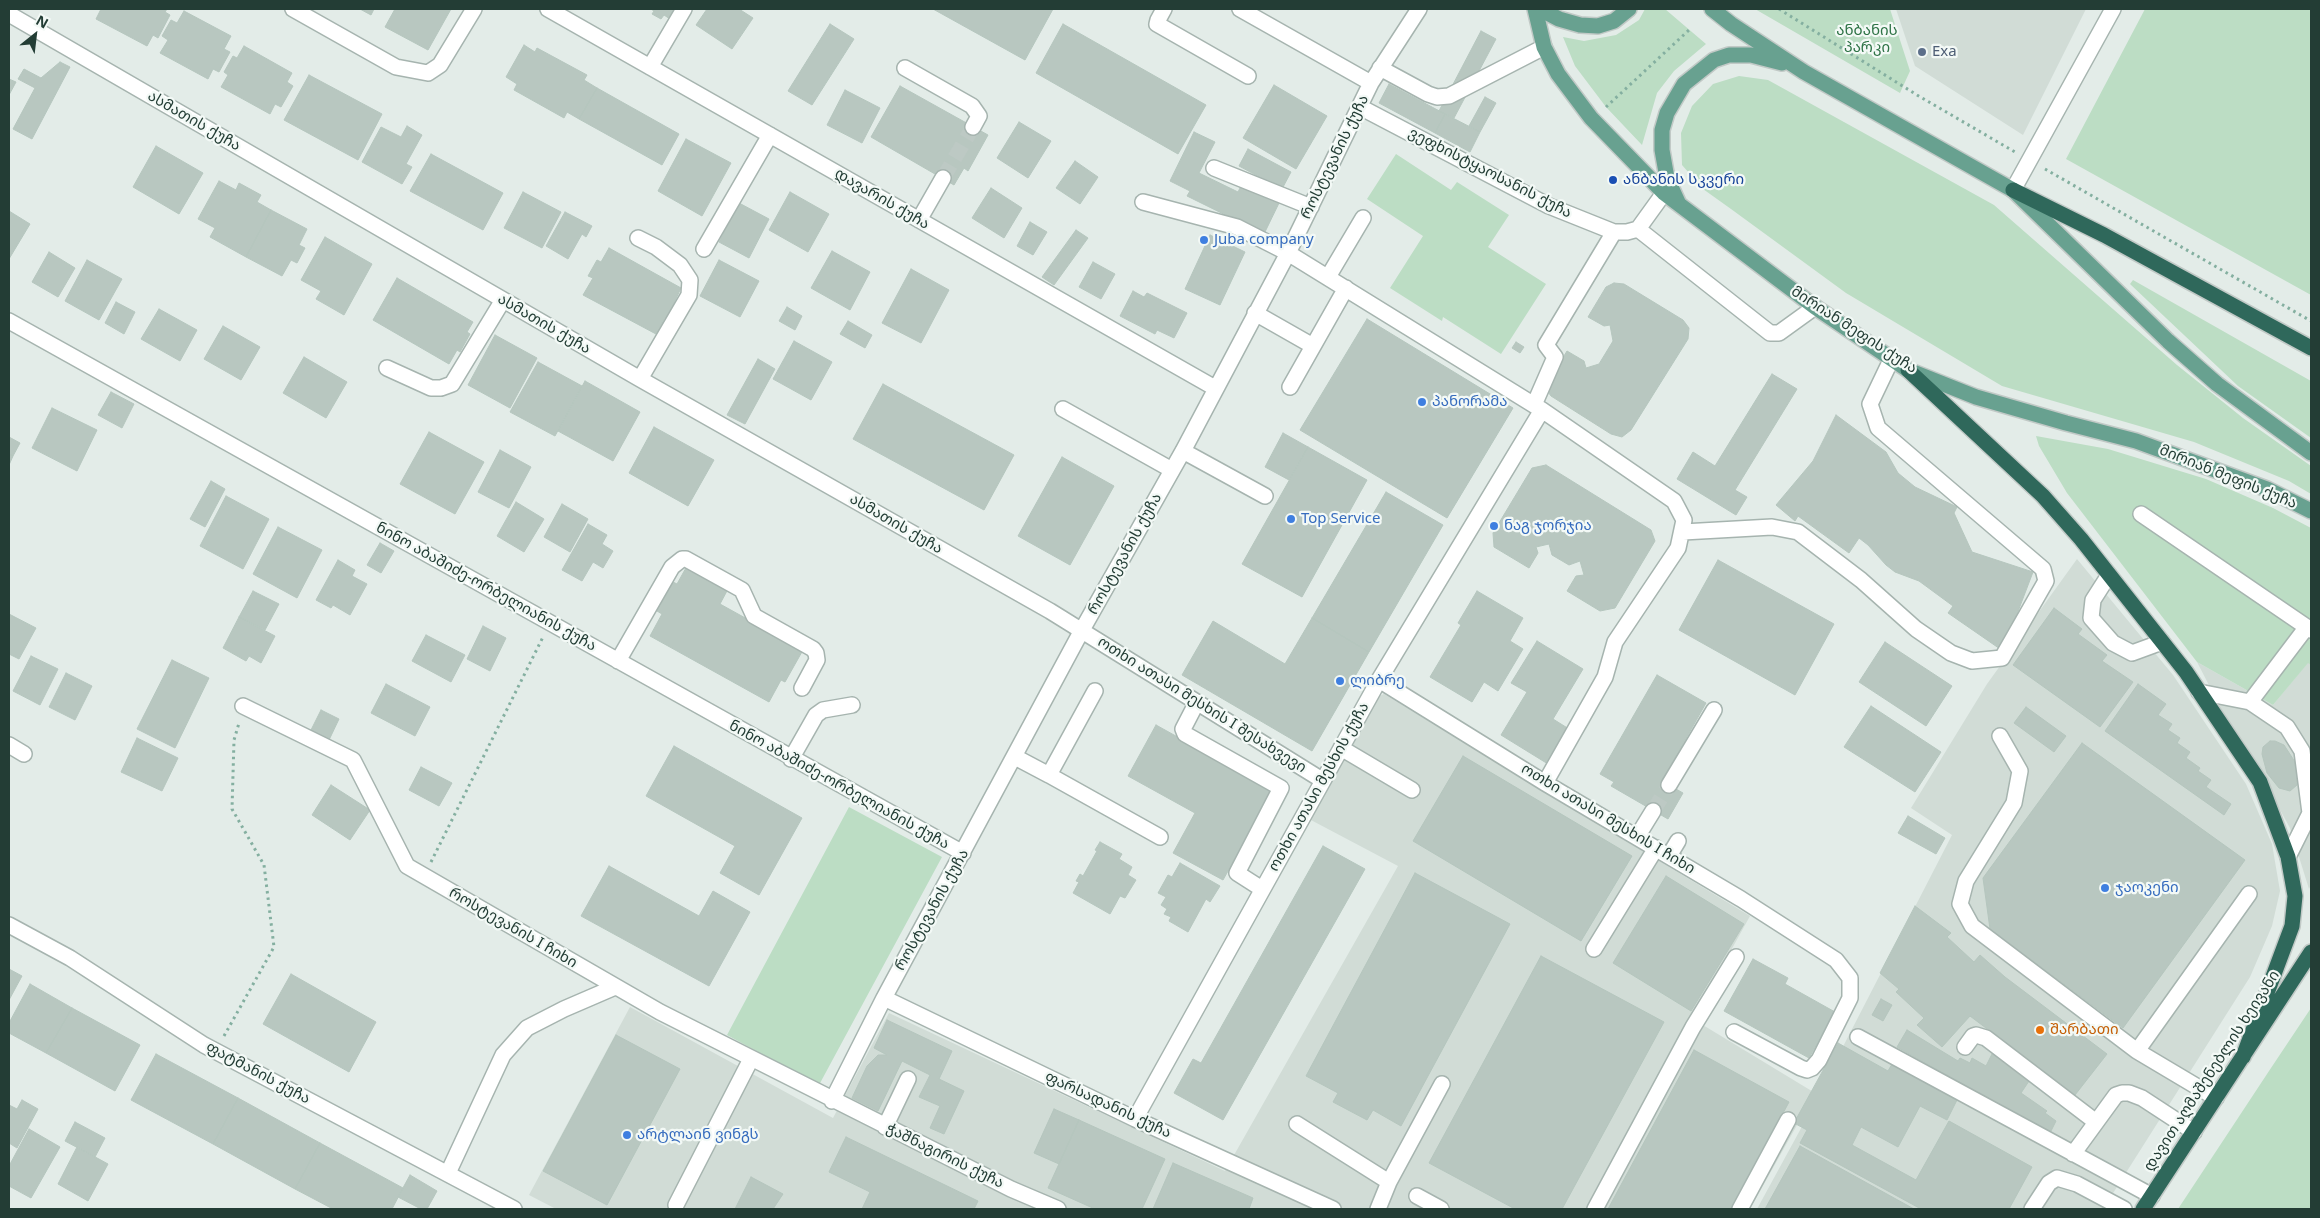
<!DOCTYPE html>
<html>
<head>
<meta charset="utf-8">
<style>
	body { margin:0 }
	#map { position:relative; width:2320px; height:1218px; overflow:hidden; background:#e3ece8; font-family:"Noto Sans",sans-serif }
	canvas { display:block }
	.frame { position:absolute; inset:0; border:10px solid #233d35; pointer-events:none }
	.north { position:absolute; left:10px; top:10px; width:50px; height:50px; -webkit-text-stroke:4px #f3f9f6; paint-order:stroke; rotate:29deg; font-size:14px; font-weight:700; line-height:20px; text-align:center; color:#233d35 }
	.north::after { content:''; display:block; margin:auto; width:18px; height:22px; background:#233d35; clip-path:polygon(50% 0,100% 100%,50% 72%,0 100%) }
</style>
</head>
<body>
<div id="map">
<canvas width="2320" height="1218"></canvas>
<div class="frame"></div>
<div class="north">N</div>
</div>
<script>
const ctx = document.querySelector('canvas').getContext('2d');
ctx.lineJoin = 'round';
function paint(path, color) { ctx.fillStyle = color; ctx.fill(path, 'evenodd'); }
const poly = rows => new Path2D(rows.map(r => 'M' + r).join(''));
function trace(path, color, width, dash) { ctx.strokeStyle = color; ctx.lineWidth = width; ctx.lineCap = dash ? 'butt' : 'round'; ctx.setLineDash(dash || []); ctx.stroke(path); }
function drawText(font, color, halo, rows, align = 'center') {
  ctx.font = font + ' "Noto Sans","Noto Sans Georgian",sans-serif'; ctx.lineWidth = 4.5; ctx.setLineDash([]); ctx.textBaseline = 'middle'; ctx.strokeStyle = halo; ctx.fillStyle = color; for (const [text, x, y, turn = 0] of rows) {
    ctx.save(); ctx.translate(x, y); ctx.rotate((+turn || 0) * Math.PI / 180); ctx.textAlign = isNaN(turn) ? turn : align; if (halo) ctx.strokeText(text, 0, 0); ctx.fillText(text, 0, 0); ctx.restore();
  }
}
const built = poly([
	[1896,9,2086,9,2023,135,1915,66],
	[2077,559,2173,675,2246,784,2272,844,2280,891,2272,926,2250,977,2103,1209,1757,1209,1799,1132,1952,835,1911,808,1987,684],
	[2197,662,2273,705,2308,662,2311,665,2311,885,2309,889,2290,828,2261,775,2227,720],
	[1384,694,1750,916,1693,1019,1815,1093,1750,1209,556,1209,529,1195,630,1007,833,1118,889,1013,1225,1171,1398,866,1309,819,1375,698]
]);
const green = poly([
	[1645,9,1665,9,1706,44,1674,71,1657,93,1642,145,1606,107,1575,66,1563,37,1584,41,1616,35,1639,20],
	[1755,9,1890,9,1910,71,1900,93],
	[2145,9,2311,9,2311,295,2066,159],
	[1739,76,1768,80,1994,205,2177,365,2243,418,2311,466,2311,494,2289,481,2194,442,2002,386,1846,293,1731,209,1703,189,1682,165,1681,133,1692,106,1713,84],
	[1396,154,1451,190,1457,182,1509,215,1488,247,1546,284,1501,354,1443,317,1442,321,1390,288,1423,236,1367,199],
	[2133,280,2311,381,2311,438,2238,386,2130,284],
	[2036,436,2108,449,2206,479,2273,508,2311,528,2311,665,2308,663,2273,705,2197,662,2067,493,2039,446],
	[849,807,942,857,819,1085,727,1035],
	[2311,1008,2311,1209,2178,1209,2269,1071]
]);
const building = poly([
	[101,9,167,9,165,12,170,15,158,38,153,35,147,46,96,19,101,9],
	[360,9,374,9,371,15,360,9],
	[395,9,451,9,428,50,385,27,395,9],
	[651,9,689,9,679,25,664,15,661,19,652,14,654,11,651,9],
	[707,9,739,9,753,18,732,49,696,25,707,9],
	[933,9,1053,9,1025,60,933,9],
	[184,11,231,36,224,49,230,52,219,72,213,69,208,79,160,53,168,40,162,36,171,20,177,23,184,11],
	[830,24,854,39,812,105,788,91,830,24],
	[1063,24,1206,105,1178,154,1036,73,1063,24],
	[1481,31,1496,39,1454,118,1439,111,1481,31],
	[524,45,535,52,537,48,587,75,584,80,597,88,579,119,567,112,564,118,514,90,517,84,506,77,524,45],
	[244,46,292,73,287,82,293,86,281,107,275,104,270,114,221,87,228,75,224,72,233,56,237,58,244,46],
	[60,62,70,67,32,139,13,129,35,88,18,79,24,69,41,78,60,62],
	[309,75,382,114,358,160,284,120,309,75],
	[9,79,16,82,9,95,9,79],
	[1389,84,1445,114,1435,133,1379,103,1389,84],
	[1274,85,1327,116,1296,169,1243,138,1274,85],
	[900,86,988,135,968,171,964,168,954,185,871,137,900,86],
	[597,88,679,134,662,165,579,119,597,88],
	[845,90,880,108,862,143,827,125,845,90],
	[1485,97,1496,103,1480,132,1469,126,1485,97],
	[1445,114,1480,132,1470,152,1435,133,1445,114],
	[1019,122,1051,141,1028,178,997,158,1019,122],
	[407,126,422,135,406,164,412,167,402,184,362,162,381,127,401,137,407,126],
	[1194,132,1215,142,1199,173,1238,192,1243,182,1280,201,1264,234,1187,196,1190,191,1170,181,1194,132],
	[686,139,731,163,702,216,658,191,686,139],
	[156,146,203,173,179,214,133,187,156,146],
	[1248,149,1291,172,1282,189,1239,166,1248,149],
	[431,154,503,193,483,230,410,191,431,154],
	[1075,161,1098,177,1080,204,1056,188,1075,161],
	[219,181,236,190,239,183,261,195,257,202,271,210,246,257,210,237,215,228,198,219,219,181],
	[991,188,1022,208,1004,238,972,218,991,188],
	[523,192,561,212,542,248,504,228,523,192],
	[790,192,829,214,808,252,769,230,790,192],
	[739,203,769,219,749,258,719,242,739,203],
	[271,210,307,229,299,245,305,248,297,263,291,260,282,276,246,257,271,210],
	[9,211,30,224,9,259,9,211],
	[565,212,592,226,586,237,582,234,568,259,546,246,565,212],
	[1030,222,1047,232,1033,255,1017,246,1030,222],
	[1076,230,1088,238,1054,285,1042,277,1076,230],
	[1210,235,1245,252,1220,305,1185,289,1210,235],
	[325,237,372,264,344,315,316,299,321,291,301,280,325,237],
	[609,248,681,288,674,303,677,305,669,320,665,318,656,334,583,295,593,278,588,276,597,260,601,262,609,248],
	[832,251,870,272,850,310,811,288,832,251],
	[49,252,75,268,58,297,32,282,49,252],
	[87,260,122,279,99,320,65,301,87,260],
	[719,260,759,281,740,317,700,296,719,260],
	[1093,262,1115,274,1101,299,1079,287,1093,262],
	[911,269,949,290,921,343,882,323,911,269],
	[397,278,473,322,467,332,470,334,460,352,457,350,449,364,373,320,397,278],
	[1614,283,1624,284,1683,320,1689,328,1688,339,1631,430,1622,437,1611,434,1551,396,1546,389,1549,381,1567,351,1584,361,1586,368,1599,364,1613,341,1610,325,1604,326,1588,317,1606,287,1614,283],
	[1133,291,1144,297,1147,293,1187,313,1174,338,1157,330,1155,334,1120,316,1133,291],
	[116,302,135,312,124,334,105,323,116,302],
	[787,307,802,316,795,330,779,321,787,307],
	[159,309,197,330,180,361,141,339,159,309],
	[1367,319,1513,408,1447,518,1300,430,1367,319],
	[848,321,872,335,865,348,840,334,848,321],
	[223,326,260,347,241,380,204,359,223,326],
	[495,335,537,358,510,408,468,385,495,335],
	[794,341,832,362,811,400,773,379,794,341],
	[1516,342,1524,347,1520,353,1512,348,1516,342],
	[304,357,347,382,326,418,283,393,304,357],
	[758,359,775,369,745,424,727,415,758,359],
	[538,362,582,386,555,436,510,412,538,362],
	[1772,374,1797,389,1735,490,1747,497,1736,515,1677,479,1693,452,1715,466,1772,374],
	[585,381,640,412,613,461,558,431,585,381],
	[883,384,1014,455,984,510,853,439,883,384],
	[111,392,134,404,122,428,98,415,111,392],
	[52,408,97,430,77,471,32,448,52,408],
	[1836,415,1886,452,1898,473,1915,487,1957,507,1954,513,1972,552,2033,572,2003,651,1948,613,1953,606,1919,581,1895,572,1886,565,1868,545,1859,538,1849,553,1798,516,1795,521,1776,505,1813,461,1836,415],
	[654,427,714,460,688,506,629,473,654,427],
	[429,432,484,462,455,514,400,484,429,432],
	[1283,433,1308,447,1289,480,1265,467,1283,433],
	[9,437,20,443,13,456,9,454,9,437],
	[1308,447,1367,480,1302,597,1242,564,1308,447],
	[500,450,531,467,509,508,478,492,500,450],
	[9,454,13,456,9,465,9,454],
	[1062,457,1114,486,1070,565,1018,536,1062,457],
	[1546,465,1651,530,1655,541,1615,608,1600,611,1567,591,1576,576,1584,575,1580,561,1569,565,1552,555,1549,544,1536,547,1538,553,1529,568,1494,547,1493,533,1532,468,1546,465],
	[211,481,225,489,205,527,190,519,211,481],
	[1386,492,1443,525,1369,652,1312,618,1386,492],
	[226,496,269,519,243,569,200,546,226,496],
	[516,502,544,519,524,552,497,536,516,502],
	[562,504,588,519,570,552,544,537,562,504],
	[588,524,607,535,602,544,613,551,603,568,593,562,582,581,562,570,588,524],
	[278,527,322,550,297,598,253,574,278,527],
	[380,543,394,551,381,573,367,565,380,543],
	[338,560,355,570,352,576,367,584,350,615,333,605,331,608,316,600,338,560],
	[1718,560,1834,624,1795,695,1679,630,1718,560],
	[687,566,728,589,720,604,803,650,785,682,781,680,769,702,650,636,662,614,657,611,673,582,677,584,687,566],
	[253,591,279,604,265,630,239,617,253,591],
	[1477,591,1523,618,1510,641,1523,649,1498,691,1484,682,1472,702,1430,677,1461,625,1458,623,1477,591],
	[2054,608,2082,629,2078,634,2107,655,2102,661,2133,682,2100,727,2013,665,2054,608],
	[9,614,36,628,19,659,9,654,9,614],
	[239,617,275,636,261,663,249,656,246,661,223,648,239,617],
	[1312,618,1369,652,1312,751,1182,675,1213,621,1285,664,1312,618],
	[483,626,506,638,490,671,467,659,483,626],
	[426,635,465,655,451,682,412,661,426,635],
	[1537,641,1583,669,1553,719,1569,729,1548,764,1501,735,1527,692,1511,683,1537,641],
	[1885,642,1952,686,1926,726,1859,682,1885,642],
	[31,656,58,669,40,705,13,691,31,656],
	[172,660,209,678,175,748,137,729,172,660],
	[66,673,92,686,75,720,49,707,66,673],
	[1657,675,1706,703,1662,781,1683,793,1668,819,1611,786,1614,782,1600,774,1657,675],
	[386,684,430,707,415,736,371,713,386,684],
	[2138,684,2166,704,2158,715,2172,724,2168,730,2180,738,2177,743,2190,752,2186,758,2200,768,2198,771,2211,780,2206,787,2231,804,2224,815,2105,731,2138,684],
	[1871,706,1941,752,1915,792,1844,747,1871,706],
	[2026,707,2066,736,2054,752,2014,723,2026,707],
	[321,710,339,719,329,740,311,730,321,710],
	[1156,725,1273,790,1223,880,1173,853,1195,813,1128,776,1156,725],
	[137,738,178,758,162,791,121,772,137,738],
	[2270,741,2275,741,2284,745,2295,762,2298,774,2297,785,2290,791,2279,788,2267,773,2262,754,2263,747,2270,741],
	[2082,743,2245,860,2123,1028,1990,929,1983,878,2082,743],
	[674,746,802,818,759,895,720,873,735,846,646,796,674,746],
	[1463,756,1632,856,1581,941,1413,841,1463,756],
	[421,767,452,783,439,806,409,790,421,767],
	[331,785,370,810,350,840,312,815,331,785],
	[1908,816,1945,838,1936,854,1898,833,1908,816],
	[1100,842,1122,854,1119,859,1132,867,1128,875,1136,880,1125,898,1120,896,1110,914,1073,893,1079,882,1076,881,1080,874,1083,876,1097,851,1095,850,1100,842],
	[1323,846,1365,869,1223,1120,1174,1093,1193,1059,1201,1063,1323,846],
	[1180,863,1220,886,1210,902,1206,899,1188,932,1169,921,1171,917,1164,914,1167,909,1161,905,1166,897,1158,893,1168,875,1172,877,1180,863],
	[609,866,699,916,713,891,750,912,709,986,581,916,609,866],
	[1415,873,1510,924,1401,1126,1373,1110,1367,1120,1333,1102,1338,1093,1306,1076,1415,873],
	[1666,876,1744,924,1691,1011,1613,963,1666,876],
	[1915,906,1951,933,1947,937,1974,962,1980,955,2005,977,2107,1054,2075,1095,1970,1016,1942,1047,1917,1025,1924,1018,1896,992,1899,989,1880,973,1915,906],
	[1541,956,1664,1022,1562,1209,1515,1209,1429,1163,1541,956],
	[1753,959,1788,978,1785,984,1835,1012,1809,1058,1724,1011,1753,959],
	[9,969,22,976,9,1000,9,969],
	[291,974,376,1022,349,1072,263,1024,291,974],
	[30,984,72,1008,46,1053,9,1033,9,1023,30,984],
	[1881,999,1892,1005,1883,1021,1872,1015,1881,999],
	[72,1008,140,1045,115,1091,46,1053,72,1008],
	[887,1020,952,1051,939,1079,964,1091,944,1134,930,1128,940,1106,919,1097,930,1075,902,1061,878,1111,852,1098,867,1066,878,1055,887,1055,874,1048,887,1020],
	[1907,1030,1958,1061,1960,1058,1970,1063,1972,1058,1986,1066,1994,1050,2031,1078,2021,1093,2047,1111,2045,1113,2056,1121,2050,1133,1897,1047,1907,1030],
	[616,1035,680,1069,607,1205,543,1171,616,1035],
	[1838,1043,1888,1071,1892,1064,1957,1100,1947,1120,1920,1106,1898,1147,1861,1127,1852,1145,1916,1180,1949,1121,2032,1167,2009,1209,1921,1209,1800,1143,1807,1130,1794,1123,1838,1043],
	[1694,1050,1789,1102,1732,1209,1608,1209,1694,1050],
	[156,1054,238,1098,213,1144,131,1100,156,1054],
	[238,1098,320,1143,295,1189,213,1144,238,1098],
	[22,1100,38,1109,17,1148,9,1143,9,1105,17,1109,22,1100],
	[1054,1109,1079,1120,1059,1164,1034,1153,1054,1109],
	[1079,1120,1165,1159,1142,1209,1095,1209,1048,1188,1079,1120],
	[75,1122,105,1138,95,1157,65,1141,75,1122],
	[29,1129,60,1147,31,1198,9,1186,9,1166,29,1129],
	[846,1137,978,1201,974,1209,862,1209,870,1192,829,1172,846,1137],
	[320,1143,403,1188,392,1209,333,1209,295,1189,320,1143],
	[1800,1146,1914,1209,1765,1209,1800,1146],
	[77,1147,108,1164,88,1201,58,1184,77,1147],
	[1173,1163,1253,1198,1249,1209,1153,1209,1173,1163],
	[410,1175,437,1191,427,1209,421,1209,398,1197,410,1175],
	[751,1177,783,1194,773,1209,735,1209,751,1177]
]);
const minorTunnel = poly([
	[943,178,973,127],
	[1653,811,1669,785]
]);
const path = poly([
	[1779,9,1917,95,2015,152],
	[1606,107,1689,30],
	[2045,169,2311,321],
	[431,862,543,637],
	[224,1036,274,947,264,865,232,809,234,740,239,723]
]);
const minor = poly([
	[293,9,396,67,428,73,440,65,474,9],
	[548,9,1215,388],
	[1164,9,1158,20,1157,24,1248,76],
	[1240,9,1371,83],
	[9,14,640,379,1050,611,1322,780],
	[650,67,684,9],
	[905,68,972,106,979,116,973,127],
	[1380,68,1428,94,1437,97,1449,96,1544,47],
	[1360,107,1549,206,1614,232,1627,232,1638,229,1664,193],
	[1214,168,1311,207],
	[2013,190,2113,9],
	[1143,202,1237,227,1288,253,1542,410,1674,501,1684,520,1678,548,1615,642,1605,677,1545,783],
	[919,220,943,178],
	[1638,229,1770,333,1779,333,1815,307],
	[638,238,656,247,680,265,690,280,689,295,640,379],
	[704,249,770,135],
	[1328,277,1363,218],
	[1255,313,1313,346],
	[9,321,963,853],
	[387,368,431,388,441,388,452,384,503,300],
	[1290,387,1346,288],
	[1534,405,1555,357,1546,345,1614,232],
	[1063,409,1172,470],
	[1183,451,1265,496],
	[2141,514,2311,630],
	[1683,532,1772,527,1798,532,1861,580,1916,629,1951,653,1972,661,2002,658,2046,581,2043,569,1878,428,1870,404,1892,358],
	[2109,575,2093,600,2091,618,2113,643,2132,653,2162,642],
	[618,661,672,567,682,559,686,559,742,590,754,616,813,649,816,653,817,660,802,688],
	[1379,680,1545,783,1741,899,1836,960,1850,978,1850,998,1819,1060,1812,1068,1807,1070,1801,1068,1734,1032],
	[2199,692,2250,702,2287,727,2302,751,2310,813,2288,857],
	[1197,702,1183,729,1185,734,1281,788,1237,873,1262,889],
	[2250,702,2306,628],
	[243,706,353,760,407,866,660,1012,1011,1189,1058,1209],
	[2000,736,2020,771,2014,803,1966,881,1960,904,1972,926,2137,1051],
	[9,745,24,754],
	[1341,748,1412,790],
	[1015,757,1049,775,1095,691],
	[791,759,816,715,823,710,852,705],
	[1049,775,1160,837],
	[1669,785,1714,710],
	[1637,837,1653,811],
	[1669,856,1678,841],
	[9,925,70,958,204,1045,514,1209],
	[1594,949,1656,848],
	[884,998,1135,1119,1333,1209],
	[1858,1037,2152,1196],
	[1965,1047,1973,1036,1976,1035,1986,1038,2096,1122],
	[2216,1098,2137,1051,2249,894],
	[832,1101,884,998,1082,630,1183,451,1288,253,1371,83,1419,9],
	[1135,1119,1379,680,1542,410],
	[1297,1124,1389,1182,1378,1209],
	[885,1127,908,1079],
	[2073,1154,2116,1095,2122,1093,2129,1093,2142,1098,2194,1132],
	[448,1173,503,1055,527,1028,564,1009,615,987],
	[1389,1182,1442,1084],
	[1417,1196,1441,1209],
	[676,1205,751,1059],
	[1595,1209,1693,1027,1736,957],
	[1740,1209,1788,1120],
	[2032,1209,2049,1183,2057,1178,2077,1184,2124,1209]
]);
const major = poly([
	[1535,9,1544,47,1558,74,1591,118,1664,193,1815,307,1908,370,1976,397,2066,423,2136,441,2267,489,2311,511],
	[1540,9,1559,19,1580,25,1598,26,1614,21,1629,9],
	[1712,9,1731,24,1804,72,2013,190,2168,341,2217,384,2311,453],
	[1678,202,1667,178,1662,150,1662,130,1667,113,1684,84,1714,60,1729,55,1751,55,1782,63]
]);
const highway = poly([
	[2013,190,2104,235,2311,348],
	[1908,370,2043,496,2081,539,2186,672,2260,782,2288,857,2295,896,2292,926,2243,1057],
	[2143,1209,2311,952]
]);
const markers = [
	[1922,52,5,"#5c6f8a"],
	[1613,180,5,"#1a4fb4"],
	[1204,240,5,"#3f7fe0"],
	[1422,402,5,"#3f7fe0"],
	[1291,519,5,"#3f7fe0"],
	[1494,526,5,"#3f7fe0"],
	[1340,681,5,"#3f7fe0"],
	[2105,888,5,"#3f7fe0"],
	[2040,1030,5,"#e8710a"],
	[627,1135,5,"#3f7fe0"]
];
const parkNames = [
	["ანბანის",1867,31],
	["პარკი",1867,48]
];
const serviceNames = [
	["Exa",1932,52]
];
const streetNames = [
	["ასმათის ქუჩა",194,121,30],
	["როსტევანის ქუჩა",1335,157,-64],
	["ვეფხისტყაოსანის ქუჩა",1490,173,27],
	["დავარის ქუჩა",882,199,30],
	["ასმათის ქუჩა",544,324,30],
	["მირიან მეფის ქუჩა",1854,330,33],
	["მირიან მეფის ქუჩა",2228,477,22],
	["ასმათის ქუჩა",896,524,30],
	["როსტევანის ქუჩა",1125,554,-61],
	["ნინო აბაშიძე-ორბელიანის ქუჩა",486,587,29],
	["ოთხი ათასი მესხის I შესახვევი",1202,705,32],
	["ნინო აბაშიძე-ორბელიანის ქუჩა",839,785,29],
	["ოთხი ათასი მესხის ქუჩა",1319,787,-61],
	["ოთხი ათასი მესხის I ჩიხი",1608,819,31],
	["როსტევანის ქუჩა",932,910,-61],
	["როსტევანის I ჩიხი",513,928,30],
	["დავით აღმაშენებლის ხეივანი",2212,1071,-57],
	["ფატმანის ქუჩა",258,1073,28],
	["ფარსადანის ქუჩა",1108,1105,25],
	["ჭაშნაგირის ქუჩა",945,1156,26]
];
const transitNames = [
	["ანბანის სკვერი",1623,180]
];
const shopNames = [
	["Juba company",1214,240],
	["პანორამა",1432,402],
	["Top Service",1301,519],
	["ნაგ ჯორჯია",1504,526],
	["ლიბრე",1350,681],
	["ჯაოკენი",2115,888],
	["არტლაინ ვინგს",637,1135]
];
const foodNames = [
	["შარბათი",2050,1030]
];
paint(built, '#d1dcd6');
paint(green, '#bcddc4');
paint(building, '#b8c7c0');
trace(building, '#b5c6be', 1);
trace(minorTunnel, '#bdc9c4', 15, [15, 8]);
trace(minor, '#a6b4af', 18);
trace(major, '#c1c9c6', 18);
trace(highway, '#c1c9c6', 18);
trace(path, '#84afa0', 3, [2.5, 4]);
trace(minor, '#fff', 15);
trace(major, '#68a190', 15);
trace(highway, '#2f685b', 15);
for (const [x, y, r, color] of markers) { const dot = new Path2D(); dot.arc(x, y, r, 0, 2 * Math.PI); ctx.fillStyle = color; ctx.fill(dot); trace(dot, '#f3f9f6', 2); }
drawText('15px', '#2e7346', '#f3f9f6', parkNames);
drawText('15px', '#4e5e75', '#f3f9f6', serviceNames, 'left');
drawText('15px', '#233d35', '#f3f9f6', streetNames);
drawText('15px', '#164399', '#f3f9f6', transitNames, 'left');
drawText('15px', '#366cbe', '#f3f9f6', shopNames, 'left');
drawText('15px', '#c56008', '#f3f9f6', foodNames, 'left');
</script>
</body>
</html>
